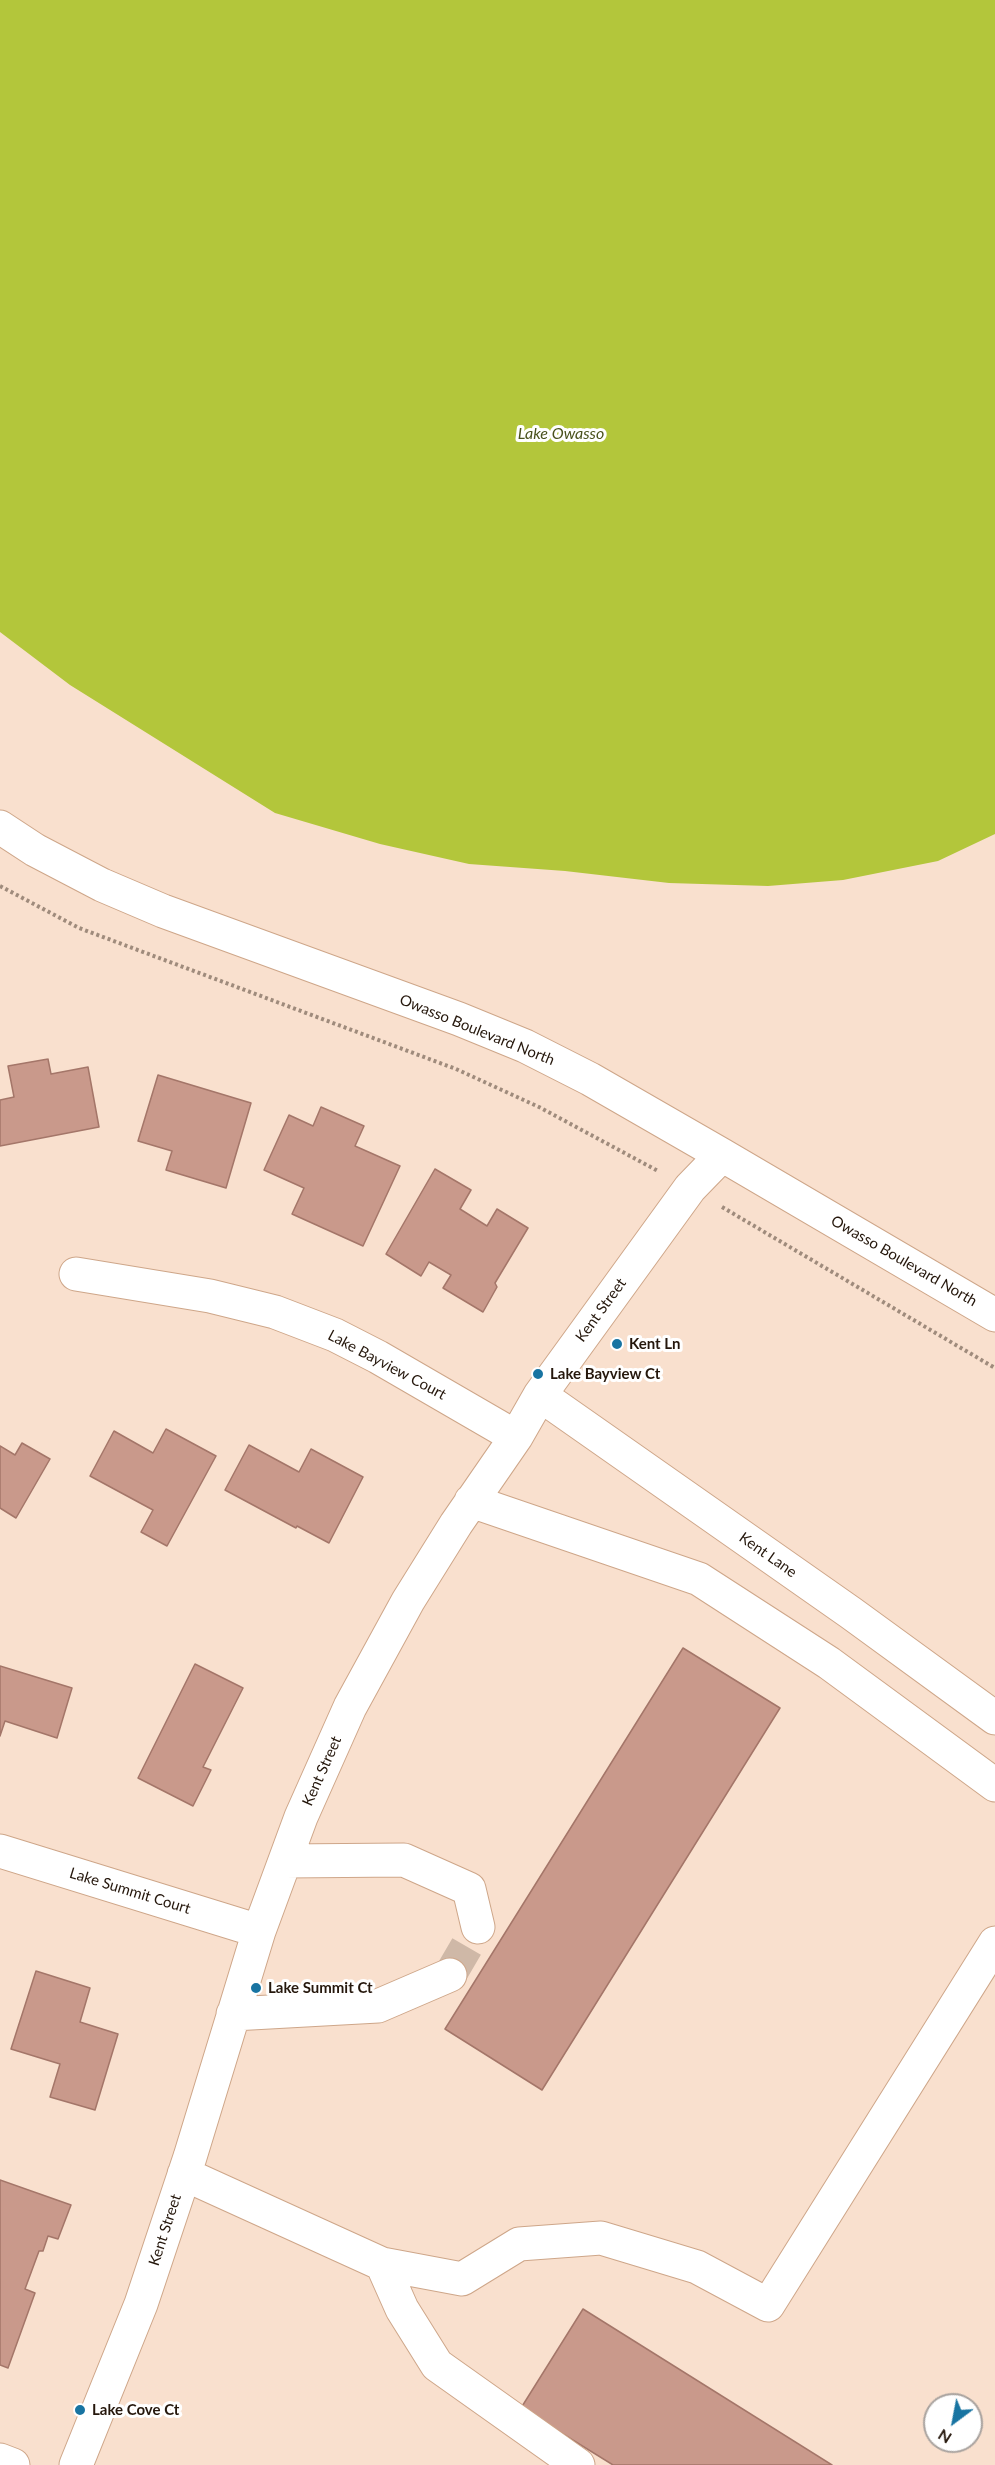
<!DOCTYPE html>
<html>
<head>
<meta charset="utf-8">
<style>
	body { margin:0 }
	#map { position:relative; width:995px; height:2465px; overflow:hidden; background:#f9e0ce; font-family:Lato,sans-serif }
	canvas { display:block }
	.north { position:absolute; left:923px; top:2393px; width:60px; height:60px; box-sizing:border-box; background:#fff; border:2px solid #a8a29e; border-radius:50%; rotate:212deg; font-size:16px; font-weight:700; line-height:24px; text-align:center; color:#25170c }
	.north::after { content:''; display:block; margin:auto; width:21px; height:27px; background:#1874a2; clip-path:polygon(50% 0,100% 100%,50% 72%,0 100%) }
</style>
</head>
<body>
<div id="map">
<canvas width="995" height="2465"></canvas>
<div class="north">N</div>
</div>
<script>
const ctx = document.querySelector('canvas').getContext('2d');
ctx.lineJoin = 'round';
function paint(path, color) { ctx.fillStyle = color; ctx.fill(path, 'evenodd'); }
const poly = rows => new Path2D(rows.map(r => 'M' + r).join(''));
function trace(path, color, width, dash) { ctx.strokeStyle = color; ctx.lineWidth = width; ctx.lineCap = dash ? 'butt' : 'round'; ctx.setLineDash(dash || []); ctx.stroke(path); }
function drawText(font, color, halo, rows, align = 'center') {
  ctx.font = font + ' Lato,sans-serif'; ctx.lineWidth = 6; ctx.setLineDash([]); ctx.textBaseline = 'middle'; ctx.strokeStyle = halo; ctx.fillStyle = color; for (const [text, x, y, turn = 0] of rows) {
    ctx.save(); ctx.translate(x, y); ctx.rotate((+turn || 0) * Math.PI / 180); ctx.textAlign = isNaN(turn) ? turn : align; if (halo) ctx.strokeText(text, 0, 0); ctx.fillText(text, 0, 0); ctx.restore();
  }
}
const water = poly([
	[0,0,995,0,995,834,938,861,843,880,768,886,669,883,565,871,469,864,380,844,275,813,70,685,0,632]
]);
const building = poly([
	[48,1059,51,1074,88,1067,99,1127,0,1146,0,1100,14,1097,8,1066,48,1059],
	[158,1075,251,1103,226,1188,166,1170,172,1151,138,1141,158,1075],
	[321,1107,364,1126,355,1146,400,1166,363,1246,292,1214,304,1188,264,1170,289,1115,313,1126,321,1107],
	[435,1169,471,1190,460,1209,487,1226,497,1209,528,1228,495,1283,497,1287,483,1312,443,1288,451,1275,429,1262,421,1276,386,1254,435,1169],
	[166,1429,216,1456,167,1546,141,1532,153,1510,90,1476,114,1431,153,1453,166,1429],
	[22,1443,50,1459,16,1518,0,1508,0,1446,15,1455,22,1443],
	[249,1445,299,1472,311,1449,363,1477,329,1543,297,1526,296,1528,225,1490,249,1445],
	[683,1648,780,1708,542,2090,445,2029,683,1648],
	[195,1664,243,1688,203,1767,211,1770,193,1806,138,1778,195,1664],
	[0,1666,72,1688,57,1738,5,1721,0,1736,0,1666],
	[36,1971,90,1988,80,2022,118,2034,95,2110,50,2097,60,2064,11,2049,36,1971],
	[0,2180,71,2205,58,2239,48,2236,43,2251,39,2251,25,2289,35,2293,8,2368,0,2365,0,2180],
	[583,2309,832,2465,613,2465,521,2408,583,2309]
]);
const minorTunnel = poly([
	[450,1975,478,1927]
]);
const path = poly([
	[0,886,79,928,456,1069,539,1107,658,1171],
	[722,1207,995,1368]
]);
const minor = poly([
	[0,827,35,850,102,885,163,911,459,1019,525,1046,590,1079,722,1155,995,1315],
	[76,1274,210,1296,275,1312,335,1335,378,1357,516,1437],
	[540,1395,851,1613,995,1718],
	[471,1501,699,1579,829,1663,995,1785],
	[0,1851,259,1931],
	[285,1861,404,1860,469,1889,478,1927],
	[233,2014,378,2006,450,1975],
	[184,2174,382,2264,462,2279,519,2244,601,2238,697,2267,768,2305,995,1943],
	[382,2264,402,2309,437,2365,578,2465],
	[0,2460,13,2465],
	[76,2465,141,2304,190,2157,259,1931,301,1817,350,1707,408,1601,456,1524,516,1437,540,1395,690,1188,722,1155]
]);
const markers = [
	[617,1344,6,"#1874a2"],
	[538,1374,6,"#1874a2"],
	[256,1988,6,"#1874a2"],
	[80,2410,6,"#1874a2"]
];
const streetNames = [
	["Owasso Boulevard North",477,1030,22],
	["Owasso Boulevard North",904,1261,30],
	["Kent Street",601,1310,-54],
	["Lake Bayview Court",387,1365,28],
	["Kent Lane",768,1555,35],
	["Kent Street",322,1771,-66],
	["Lake Summit Court",130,1891,17],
	["Kent Street",165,2230,-72]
];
const poiNames = [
	["Kent Ln",629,1344],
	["Lake Bayview Ct",550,1374],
	["Lake Summit Ct",268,1988],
	["Lake Cove Ct",92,2410]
];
const waterNames = [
	["Lake Owasso",561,434]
];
paint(water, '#b3c63b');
paint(building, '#c9998b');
trace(building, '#a47669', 1.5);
trace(minorTunnel, '#cfb8a7', 33, [33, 16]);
trace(minor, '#cea689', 35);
trace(path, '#9f8b7c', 4, [3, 3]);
trace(minor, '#fff', 33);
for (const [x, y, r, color] of markers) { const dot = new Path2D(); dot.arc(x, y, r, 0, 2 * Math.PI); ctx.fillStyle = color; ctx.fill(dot); trace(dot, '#fff', 2); }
drawText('15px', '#25170c', '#fff', streetNames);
drawText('bold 15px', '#25170c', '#fff', poiNames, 'left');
drawText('italic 16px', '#4a521d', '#fff', waterNames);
</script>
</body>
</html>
